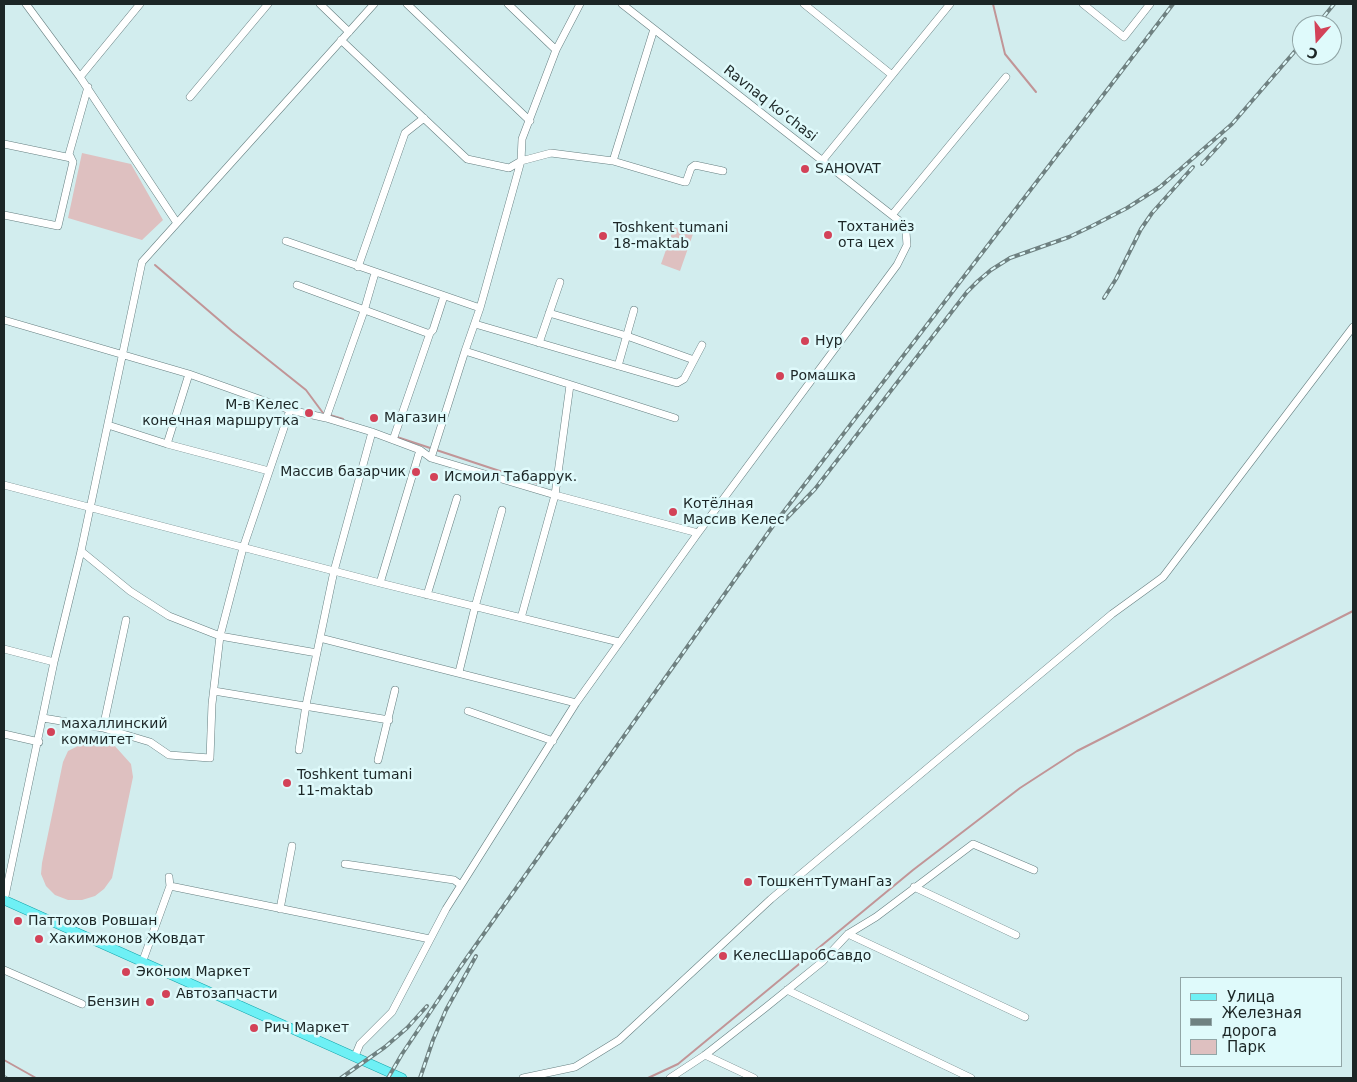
<!DOCTYPE html>
<html>
<head>
<meta charset="utf-8">
<style>
	body { margin:0 }
	#map { position:relative; width:1357px; height:1082px; overflow:hidden; background:#d2edee; font-family:"DejaVu Sans",sans-serif }
	canvas { display:block }
	.frame { position:absolute; inset:0; border:5px solid #1c2626; pointer-events:none }
	.legend { position:absolute; left:1180px; top:977px; width:162px; height:90px; box-sizing:border-box; background:#dffafb; border:1px solid #91a5a6; margin:0; padding:6px 9px; list-style:none; font-size:15px; color:#1c2626 }
	.legend li { display:flex; align-items:center; gap:10px; height:25px }
	.legend b { width:25px; border:1px solid #91a5a6 }
	.north { position:absolute; left:1292px; top:15px; width:50px; height:50px; box-sizing:border-box; background:#dffafb; border:1px solid #91a5a6; border-radius:50%; rotate:199deg; font-size:14px; font-weight:700; line-height:20px; text-align:center; color:#1c2626 }
	.north::after { content:''; display:block; margin:auto; width:18px; height:22px; background:#d34258; clip-path:polygon(50% 0,100% 100%,50% 72%,0 100%) }
</style>
</head>
<body>
<div id="map">
<canvas width="1357" height="1082"></canvas>
<div class="frame"></div>
<ul class="legend">
<li><b style="height:6px;background:#6ef0f5"></b>Улица</li>
<li><b style="height:6px;background:#6f8181"></b>Железная дорога</li>
<li><b style="height:14px;background:#dec0c0"></b>Парк</li>
</ul>
<div class="north">С</div>
</div>
<script>
const ctx = document.querySelector('canvas').getContext('2d');
ctx.lineJoin = 'round';
function paint(path, color) { ctx.fillStyle = color; ctx.fill(path, 'evenodd'); }
const poly = rows => new Path2D(rows.map(r => 'M' + r).join(''));
function trace(path, color, width, dash) { ctx.strokeStyle = color; ctx.lineWidth = width; ctx.lineCap = dash ? 'butt' : 'round'; ctx.setLineDash(dash || []); ctx.stroke(path); }
function drawText(font, color, halo, rows, align = 'center') {
  ctx.font = font + ' "DejaVu Sans",sans-serif'; ctx.lineWidth = 5; ctx.setLineDash([]); ctx.textBaseline = 'middle'; ctx.strokeStyle = halo; ctx.fillStyle = color; for (const [text, x, y, turn = 0] of rows) {
    ctx.save(); ctx.translate(x, y); ctx.rotate((+turn || 0) * Math.PI / 180); ctx.textAlign = isNaN(turn) ? turn : align; if (halo) ctx.strokeText(text, 0, 0); ctx.fillText(text, 0, 0); ctx.restore();
  }
}
const green = poly([
	[82,153,131,164,163,220,142,240,68,218],
	[674,227,693,234,680,271,661,264],
	[90,740,114,745,131,764,133,777,112,878,104,889,95,896,82,900,68,900,55,895,46,886,41,874,42,863,63,762,68,751]
]);
const stream = poly([
	[993,4,1005,54,1036,92],
	[155,265,232,331,306,390,323,413,343,419],
	[397,437,539,484],
	[4,1060,36,1078],
	[648,1078,678,1064,913,870,1020,788,1077,751,1353,611]
]);
const minor = poly([
	[26,4,80,77,177,223],
	[320,4,349,32],
	[407,4,530,121],
	[508,4,556,50],
	[804,4,892,75],
	[1083,4,1124,37,1150,4],
	[341,40,467,159,509,168,521,161,551,153,613,161,684,182,686,182,691,168,695,165,723,171],
	[80,77,140,4],
	[190,97,268,4],
	[4,144,71,158],
	[613,161,654,29],
	[822,161,950,4],
	[4,215,58,226,73,162,69,154,88,87],
	[892,215,1006,77],
	[286,241,480,308],
	[358,267,405,133,424,118],
	[297,285,427,333,430,333,433,330,444,296],
	[549,313,627,336,694,360],
	[4,320,189,374,290,410,326,418,372,432,420,450,431,458,555,495,698,533],
	[475,324,677,383,684,379,702,345],
	[539,343,560,282],
	[465,351,675,418],
	[618,366,634,310],
	[326,418,364,311,375,273],
	[108,425,167,444,269,471],
	[393,440,430,333],
	[167,444,189,374],
	[431,458,465,351,480,308,521,161,522,139,556,50,580,4],
	[4,485,380,583,619,642],
	[81,551,130,591,169,616,220,636,317,653],
	[380,583,420,450],
	[427,595,457,498],
	[521,618,555,495,570,385],
	[320,638,576,703],
	[4,649,54,662],
	[459,672,475,607,502,510],
	[214,691,389,720],
	[468,711,553,741],
	[43,718,103,728,150,742,169,755,210,758,212,704,220,636,243,548,290,410],
	[103,728,126,620],
	[4,734,39,742],
	[299,750,306,705,334,571,372,432],
	[378,760,395,690],
	[345,864,454,880,461,885],
	[170,886,430,939],
	[914,887,1016,935],
	[4,901,54,662,81,551,142,262,374,4],
	[280,909,292,846],
	[848,934,1025,1017],
	[142,963,170,886,169,877],
	[4,970,82,1004],
	[787,990,971,1078],
	[705,1055,754,1078],
	[355,1056,360,1044,392,1012,446,909,576,703,698,533,897,265,907,245,906,232,902,223,622,4],
	[523,1078,575,1067,619,1040,771,899,1112,614,1163,577,1353,327],
	[670,1078,705,1055,765,1008,822,962,848,934,876,917,973,844,1034,870]
]);
const major = poly([
	[4,900,402,1078]
]);
const rail = poly([
	[1317,25,1334,4],
	[1202,164,1225,139],
	[1104,298,1116,279,1141,229,1152,213,1193,167],
	[781,524,815,489,967,292,978,281,991,270,1010,258,1069,237,1092,226,1127,208,1160,187,1232,124,1302,43],
	[4,1077,6,1078],
	[341,1078,385,1047,407,1028,427,1006],
	[388,1078,402,1054,461,966,775,523,1173,4],
	[420,1078,433,1040,446,1010,476,956]
]);
const markers = [
	[805,169,5,"#d34258"],
	[828,235,5,"#d34258"],
	[603,236,5,"#d34258"],
	[805,341,5,"#d34258"],
	[780,376,5,"#d34258"],
	[309,413,5,"#d34258"],
	[374,418,5,"#d34258"],
	[416,472,5,"#d34258"],
	[434,477,5,"#d34258"],
	[673,512,5,"#d34258"],
	[51,732,5,"#d34258"],
	[287,783,5,"#d34258"],
	[748,882,5,"#d34258"],
	[18,921,5,"#d34258"],
	[39,939,5,"#d34258"],
	[723,956,5,"#d34258"],
	[126,972,5,"#d34258"],
	[166,994,5,"#d34258"],
	[150,1002,5,"#d34258"],
	[254,1028,5,"#d34258"]
];
const streetNames = [
	["Ravnaq ko‘chasi",770,104,38]
];
const poiNames = [
	["SAHOVAT",815,169],
	["Тохтаниёз",838,227],
	["ота цех",838,243],
	["Toshkent tumani",613,228],
	["18-maktab",613,244],
	["Нур",815,341],
	["Ромашка",790,376],
	["М-в Келес",299,405,"right"],
	["конечная маршрутка",299,421,"right"],
	["Магазин",384,418],
	["Массив базарчик",406,472,"right"],
	["Исмоил Табаррук.",444,477],
	["Котёлная",683,504],
	["Массив Келес",683,520],
	["махаллинский",61,724],
	["коммитет",61,740],
	["Toshkent tumani",297,775],
	["11-maktab",297,791],
	["ТошкентТуманГаз",758,882],
	["Паттохов Ровшан",28,921],
	["Хакимжонов Жовдат",49,939],
	["КелесШаробСавдо",733,956],
	["Эконом Маркет",136,972],
	["Автозапчасти",176,994],
	["Бензин",140,1002,"right"],
	["Рич Маркет",264,1028]
];
paint(green, '#dec0c0');
trace(stream, '#c19597', 2);
trace(minor, '#667f80', 8);
trace(major, '#13a3a9', 10);
trace(minor, '#fff', 7);
trace(major, '#6ef0f5', 9);
trace(rail, '#6f8181', 4);
trace(rail, '#dffafb', 2, [5.5]);
for (const [x, y, r, color] of markers) { const dot = new Path2D(); dot.arc(x, y, r, 0, 2 * Math.PI); ctx.fillStyle = color; ctx.fill(dot); trace(dot, '#dffafb', 2); }
drawText('14px', '#1c2626', '#dffafb', streetNames);
drawText('14px', '#1c2626', '#dffafb', poiNames, 'left');
</script>
</body>
</html>
